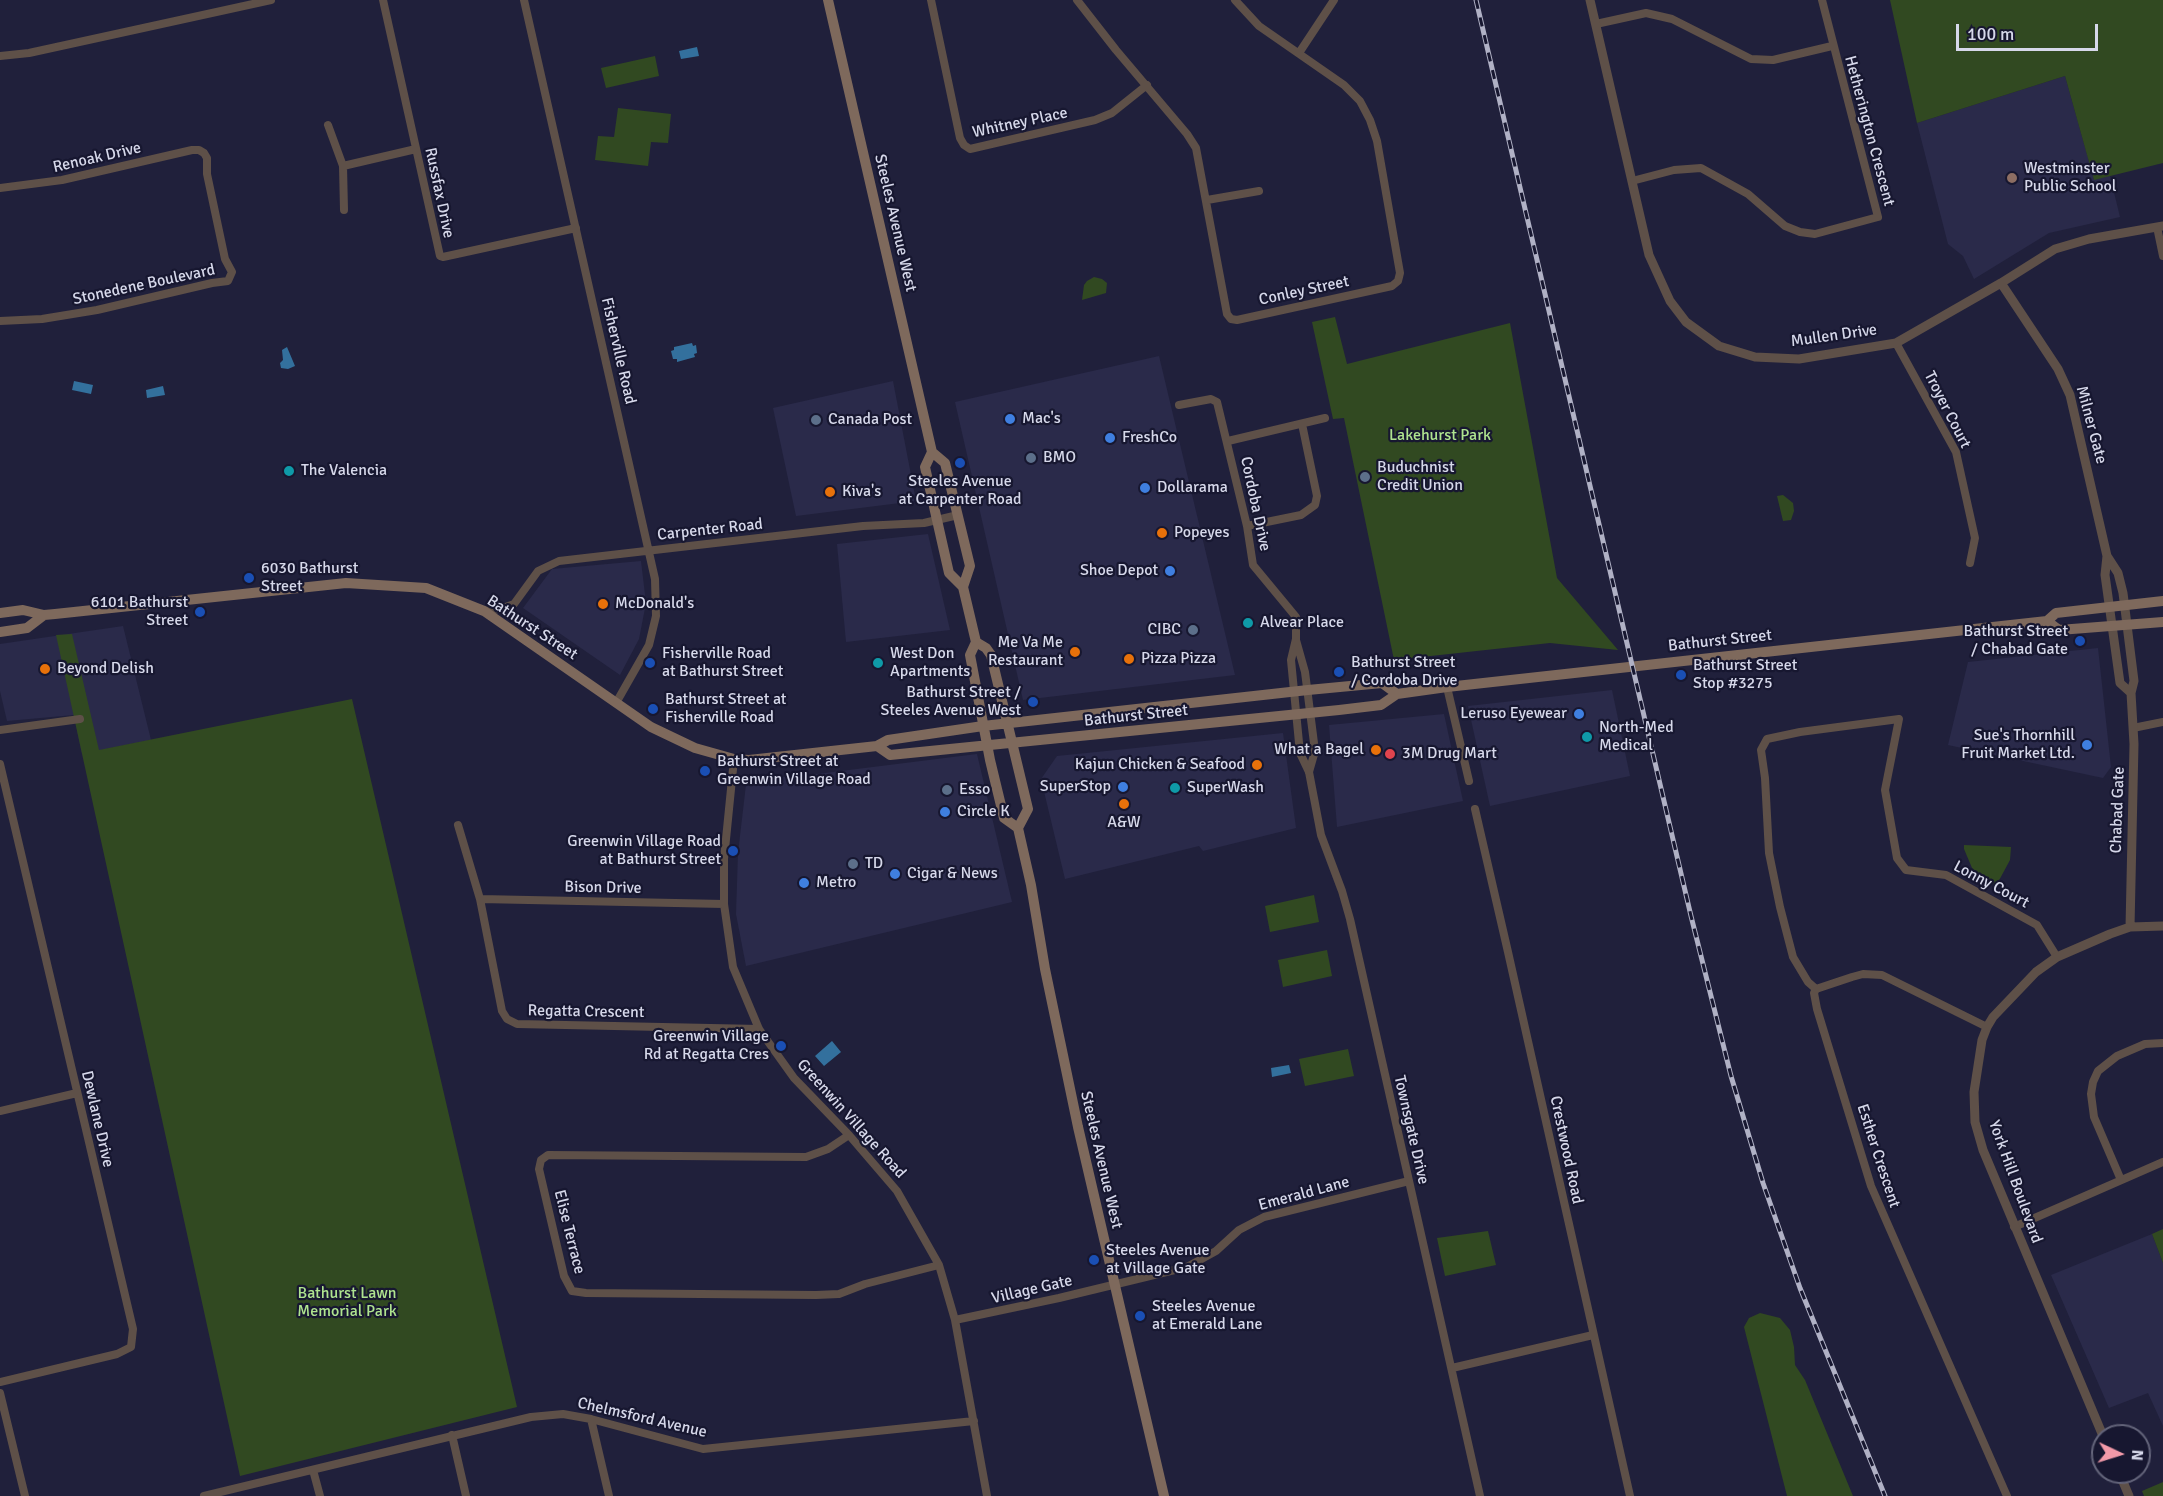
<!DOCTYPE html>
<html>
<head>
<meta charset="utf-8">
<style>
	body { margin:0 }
	#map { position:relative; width:2163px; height:1496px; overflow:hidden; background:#20203b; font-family:Signika,sans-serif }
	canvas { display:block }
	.north { position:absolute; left:2091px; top:1424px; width:60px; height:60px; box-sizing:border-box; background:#171730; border:2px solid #63647a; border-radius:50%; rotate:94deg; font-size:16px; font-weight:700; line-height:24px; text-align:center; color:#d6d8ea }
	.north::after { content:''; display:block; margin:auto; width:21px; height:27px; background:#f39aa9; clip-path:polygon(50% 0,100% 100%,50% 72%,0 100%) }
	.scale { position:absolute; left:1956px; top:24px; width:142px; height:27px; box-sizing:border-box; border:3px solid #d6d8ea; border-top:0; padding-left:8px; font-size:18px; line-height:21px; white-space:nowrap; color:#d6d8ea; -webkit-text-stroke:4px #171730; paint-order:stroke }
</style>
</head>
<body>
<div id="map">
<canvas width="2163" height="1496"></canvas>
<div class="north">N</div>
<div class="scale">100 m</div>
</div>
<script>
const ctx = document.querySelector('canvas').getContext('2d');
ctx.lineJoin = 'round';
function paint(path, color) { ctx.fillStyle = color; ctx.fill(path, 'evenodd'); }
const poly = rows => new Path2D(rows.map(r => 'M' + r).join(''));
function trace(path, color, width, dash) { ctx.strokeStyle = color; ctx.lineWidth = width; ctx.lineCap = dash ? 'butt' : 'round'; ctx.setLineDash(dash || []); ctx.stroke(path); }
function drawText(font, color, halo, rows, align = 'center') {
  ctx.font = font + ' Signika,sans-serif'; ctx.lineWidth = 4.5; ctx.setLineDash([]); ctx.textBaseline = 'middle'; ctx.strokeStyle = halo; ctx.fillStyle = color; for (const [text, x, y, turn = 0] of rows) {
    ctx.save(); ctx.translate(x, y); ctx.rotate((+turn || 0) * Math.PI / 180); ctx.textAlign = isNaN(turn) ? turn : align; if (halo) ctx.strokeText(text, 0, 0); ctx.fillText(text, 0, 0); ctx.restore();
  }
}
const built = poly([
	[2065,76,2094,179,2110,176,2120,217,2049,233,1974,279,1963,256,1948,244,1917,123],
	[1159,356,1235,675,1023,700,955,402],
	[893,381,916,501,796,516,773,408],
	[928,534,950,630,846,642,837,544],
	[641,561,646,603,639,639,620,675,523,608,552,569],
	[123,626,151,740,82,754,74,715,7,721,0,691,0,644],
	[2098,648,2111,767,2103,778,1948,745,1968,662],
	[1612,690,1630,776,1490,806,1468,706],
	[1444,714,1463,801,1337,827,1329,725],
	[1283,733,1296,828,1203,851,1199,846,1065,879,1041,779,1057,756],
	[977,754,1012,902,746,966,736,914,738,853,747,776,793,777],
	[2152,1234,2163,1263,2163,1426,2148,1393,2109,1408,2051,1275]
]);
const green = poly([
	[1890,0,2163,0,2163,163,2094,180,2065,76,1917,123],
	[655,56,659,76,606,88,601,68],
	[618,108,671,114,668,143,651,142,648,166,595,160,598,136,614,137],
	[1094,277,1102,279,1107,283,1106,293,1082,300,1084,285,1087,281],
	[1335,317,1347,364,1510,323,1557,578,1618,650,1550,643,1394,660,1344,418,1333,419,1312,322],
	[1783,495,1793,503,1794,511,1791,520,1783,521,1777,496],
	[72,634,99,750,352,699,517,1407,240,1476,56,635],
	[1964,845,2011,847,2010,860,1996,886,1975,875,1964,849],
	[1314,895,1319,922,1270,932,1265,906],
	[1327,950,1332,976,1283,987,1278,960],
	[1348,1049,1354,1076,1305,1086,1299,1059],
	[2163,1229,2163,1263,2152,1234],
	[1488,1231,1496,1265,1445,1276,1437,1238],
	[1760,1313,1780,1318,1790,1330,1794,1347,1795,1365,1805,1380,1853,1496,1787,1496,1744,1327,1749,1318],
	[2163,1482,2163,1496,2144,1496,2142,1491]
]);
const water = poly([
	[697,47,699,56,681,59,679,51],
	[692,343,693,346,696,345,697,353,694,354,695,357,677,362,677,359,673,359,671,351,674,350,674,347],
	[287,347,295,366,288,369,281,368,280,363,283,360,282,350],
	[74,381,93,385,91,394,72,390],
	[163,386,165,395,147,398,146,390],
	[832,1041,841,1052,824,1066,815,1056],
	[1289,1065,1291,1073,1272,1077,1271,1068]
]);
const minor = poly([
	[383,0,440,256,443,257,576,228],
	[524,0,655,579,656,616,649,645,616,703],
	[931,0,960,138,964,145,970,149,1095,120,1112,113,1147,85],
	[1077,0,1116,50,1187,134,1196,148,1227,314,1231,319,1237,320,1392,286,1398,281,1400,273,1377,141,1370,120,1360,101,1344,85,1259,26,1235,0],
	[1596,24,1646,13,1672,19,1751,59,1773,60,1832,46],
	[1299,53,1334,0],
	[0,56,29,53,271,0],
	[328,125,343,166,344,210],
	[343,166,416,149],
	[1632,181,1674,170,1701,168,1748,194,1785,226,1800,232,1815,234,1878,217,1822,0],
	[0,188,62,180,192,150,199,150,204,153,207,158,207,174,225,259,232,272,228,281,212,283,97,310,42,319,0,321],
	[1207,200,1259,191],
	[2157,227,2163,256],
	[1896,343,1956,452,1975,538,1970,563],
	[1179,405,1211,399,1217,402,1247,526,1253,565,1296,617,1296,639,1291,660,1300,753,1309,772,1321,835,1342,891,1350,919,1480,1496],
	[1228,441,1325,418],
	[1247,526,1301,515,1315,505,1317,496,1302,424],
	[484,611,500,609,514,604,538,571,559,561,863,526,924,523,958,515],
	[1296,640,1305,672,1315,751,1309,772],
	[1447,687,1469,781],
	[2133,728,2163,722],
	[0,730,80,719],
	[734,759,724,859,724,904,733,967,759,1029,794,1078,849,1135,897,1191,939,1265,955,1320,987,1496],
	[0,764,133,1329,131,1347,117,1354,0,1382],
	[1475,809,1508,952,1630,1496],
	[458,825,480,899,502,1011,507,1019,517,1024,759,1029],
	[480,899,724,904],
	[1816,989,1808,982,1793,957,1780,907,1769,853,1765,778,1761,750,1767,739,1800,732,1899,719,1885,790,1897,858,1906,870,1946,875,2037,925,2057,957],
	[1987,1027,1882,975,1863,974,1852,977,1816,989,1814,993,1817,1009,1871,1186,2007,1496],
	[0,1111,77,1093],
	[849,1135,828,1149,806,1157,548,1155,541,1160,539,1169,564,1276,572,1291,586,1293,816,1295,839,1294,865,1284,939,1265],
	[2121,1180,2094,1117,2091,1094,2093,1082,2098,1071,2117,1056,2145,1044,2163,1043],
	[2014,1227,2163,1162],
	[955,1320,1059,1298,1187,1267,1216,1251,1239,1230,1264,1217,1409,1181],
	[1452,1368,1593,1335],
	[0,1393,25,1496],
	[591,1419,609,1496],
	[452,1435,466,1496],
	[313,1470,320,1496],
	[204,1496,531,1417,563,1414,591,1419,703,1449,974,1421]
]);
const tertiary = poly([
	[1590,0,1649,255,1670,301,1686,322,1719,346,1755,357,1799,359,1896,343,2001,283,2055,249,2089,239,2163,226],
	[2001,283,2058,369,2070,395,2107,556,2105,575,2120,683,2131,693],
	[2107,556,2118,573,2123,593,2134,681,2131,693,2134,744,2130,927],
	[2103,1436,1983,1150,1975,1122,1974,1092,1982,1040,1987,1027,1993,1017,2036,972,2057,957,2110,934,2130,927,2163,926],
	[2119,1472,2129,1496]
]);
const secondary = poly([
	[828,0,932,452,945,463,970,566,963,587],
	[932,452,925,467,949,573,963,587,976,642,970,655,990,760,1004,818,1018,828],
	[0,613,23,610,44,615,55,614,346,583,426,588,484,611,651,727,695,748,734,759,749,760,877,746,888,740,983,726,1308,690,1382,683,1397,694],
	[2047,621,2059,630,2163,622],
	[0,632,27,628,44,615],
	[976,642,986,648,991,655,1028,809,1018,828,1031,885,1045,969,1078,1127,1164,1496],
	[877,746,890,755,1339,710,1381,705,1397,694,1447,687,2047,621,2056,613,2163,601]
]);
const rail = poly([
	[1476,0,1691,916,1731,1076,1763,1183,1800,1288,1885,1496]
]);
const markers = [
	[2012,178,6,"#8d6e63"],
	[1010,419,6,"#3f7fe0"],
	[816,420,6,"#5c6f8a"],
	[1110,438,6,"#3f7fe0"],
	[1031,458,6,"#5c6f8a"],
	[960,463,6,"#1a4fb4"],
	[289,471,6,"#0f9aa8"],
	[1365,477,6,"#5c6f8a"],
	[1145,488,6,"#3f7fe0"],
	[830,492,6,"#e8710a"],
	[1162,533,6,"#e8710a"],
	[1170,571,6,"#3f7fe0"],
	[249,578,6,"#1a4fb4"],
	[603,604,6,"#e8710a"],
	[200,612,6,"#1a4fb4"],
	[1248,623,6,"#0f9aa8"],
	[1193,630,6,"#5c6f8a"],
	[2080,641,6,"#1a4fb4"],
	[1075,652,6,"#e8710a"],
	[1129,659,6,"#e8710a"],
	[650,663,6,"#1a4fb4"],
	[878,663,6,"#0f9aa8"],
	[45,669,6,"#e8710a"],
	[1339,672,6,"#1a4fb4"],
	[1681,675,6,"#1a4fb4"],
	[1033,702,6,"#1a4fb4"],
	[653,709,6,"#1a4fb4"],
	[1579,714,6,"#3f7fe0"],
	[1587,737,6,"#0f9aa8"],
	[2087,745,6,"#3f7fe0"],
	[1376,750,6,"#e8710a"],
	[1390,754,6,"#e0444e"],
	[1257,765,6,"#e8710a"],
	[705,771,6,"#1a4fb4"],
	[1123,787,6,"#3f7fe0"],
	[1175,788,6,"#0f9aa8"],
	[947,790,6,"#5c6f8a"],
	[1124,804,6,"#e8710a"],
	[945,812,6,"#3f7fe0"],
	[733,851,6,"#1a4fb4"],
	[853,864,6,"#5c6f8a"],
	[895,874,6,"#3f7fe0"],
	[804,883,6,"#3f7fe0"],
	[781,1046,6,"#1a4fb4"],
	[1094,1260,6,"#1a4fb4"],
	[1140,1316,6,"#1a4fb4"]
];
const streetNames = [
	["Whitney Place",1020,123,-12],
	["Hetherington Crescent",1869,131,75],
	["Renoak Drive",97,158,-13],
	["Russfax Drive",439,193,78],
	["Steeles Avenue West",895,223,77],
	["Stonedene Boulevard",144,285,-12],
	["Conley Street",1304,291,-12],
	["Mullen Drive",1834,336,-8],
	["Fisherville Road",618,351,77],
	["Troyer Court",1947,410,63],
	["Milner Gate",2091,425,75],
	["Cordoba Drive",1255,504,78],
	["Carpenter Road",710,530,-6],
	["Bathurst Street",532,628,33],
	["Bathurst Street",1720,641,-6],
	["Bathurst Street",1136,716,-6],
	["Chabad Gate",2118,810,-88],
	["Lonny Court",1991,885,28],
	["Bison Drive",603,888,1],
	["Regatta Crescent",586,1012,1],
	["Dewlane Drive",97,1119,77],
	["Greenwin Village Road",851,1119,48],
	["Townsgate Drive",1411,1130,77],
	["Crestwood Road",1566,1150,78],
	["Esther Crescent",1878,1156,72],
	["Steeles Avenue West",1101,1160,77],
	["York Hill Boulevard",2015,1182,70],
	["Emerald Lane",1304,1194,-15],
	["Elise Terrace",569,1232,76],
	["Village Gate",1032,1290,-13],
	["Chelmsford Avenue",642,1418,13]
];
const poiNames = [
	["Westminster",2024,169],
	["Public School",2024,187],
	["Mac's",1022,419],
	["Canada Post",828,420],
	["FreshCo",1122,438],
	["BMO",1043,458],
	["Buduchnist",1377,468],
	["Credit Union",1377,486],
	["The Valencia",301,471],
	["Steeles Avenue",960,482,"center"],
	["at Carpenter Road",960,500,"center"],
	["Dollarama",1157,488],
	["Kiva's",842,492],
	["Popeyes",1174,533],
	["6030 Bathurst",261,569],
	["Street",261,587],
	["Shoe Depot",1158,571,"right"],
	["6101 Bathurst",188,603,"right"],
	["Street",188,621,"right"],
	["McDonald's",615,604],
	["Alvear Place",1260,623],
	["CIBC",1181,630,"right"],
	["Bathurst Street",2068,632,"right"],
	["/ Chabad Gate",2068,650,"right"],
	["Me Va Me",1063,643,"right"],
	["Restaurant",1063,661,"right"],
	["Fisherville Road",662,654],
	["at Bathurst Street",662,672],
	["West Don",890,654],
	["Apartments",890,672],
	["Pizza Pizza",1141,659],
	["Bathurst Street",1351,663],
	["/ Cordoba Drive",1351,681],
	["Bathurst Street",1693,666],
	["Stop #3275",1693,684],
	["Beyond Delish",57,669],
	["Bathurst Street /",1021,693,"right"],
	["Steeles Avenue West",1021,711,"right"],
	["Bathurst Street at",665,700],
	["Fisherville Road",665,718],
	["Leruso Eyewear",1567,714,"right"],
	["North-Med",1599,728],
	["Medical",1599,746],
	["Sue's Thornhill",2075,736,"right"],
	["Fruit Market Ltd.",2075,754,"right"],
	["What a Bagel",1364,750,"right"],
	["3M Drug Mart",1402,754],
	["Bathurst Street at",717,762],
	["Greenwin Village Road",717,780],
	["Kajun Chicken & Seafood",1245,765,"right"],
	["SuperStop",1111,787,"right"],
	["SuperWash",1187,788],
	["Esso",959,790],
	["Circle K",957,812],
	["A&W",1124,823,"center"],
	["Greenwin Village Road",721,842,"right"],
	["at Bathurst Street",721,860,"right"],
	["TD",865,864],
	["Cigar & News",907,874],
	["Metro",816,883],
	["Greenwin Village",769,1037,"right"],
	["Rd at Regatta Cres",769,1055,"right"],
	["Steeles Avenue",1106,1251],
	["at Village Gate",1106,1269],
	["Steeles Avenue",1152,1307],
	["at Emerald Lane",1152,1325]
];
const parkNames = [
	["Lakehurst Park",1440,436],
	["Bathurst Lawn",347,1294],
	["Memorial Park",347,1312]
];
paint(built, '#2a2a4a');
paint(green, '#314921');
paint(water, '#33709d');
trace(minor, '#5e5048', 8);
trace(tertiary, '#5e5048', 9);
trace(secondary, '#7e695c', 10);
trace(rail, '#b0b1c5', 5);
trace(rail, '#171730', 3, [9]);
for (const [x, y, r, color] of markers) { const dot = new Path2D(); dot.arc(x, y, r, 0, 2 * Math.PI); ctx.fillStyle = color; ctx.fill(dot); trace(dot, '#171730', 2); }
drawText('16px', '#d6d8ea', '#171730', streetNames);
drawText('16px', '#d6d8ea', '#171730', poiNames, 'left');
drawText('16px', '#afe48f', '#171730', parkNames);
</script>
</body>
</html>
